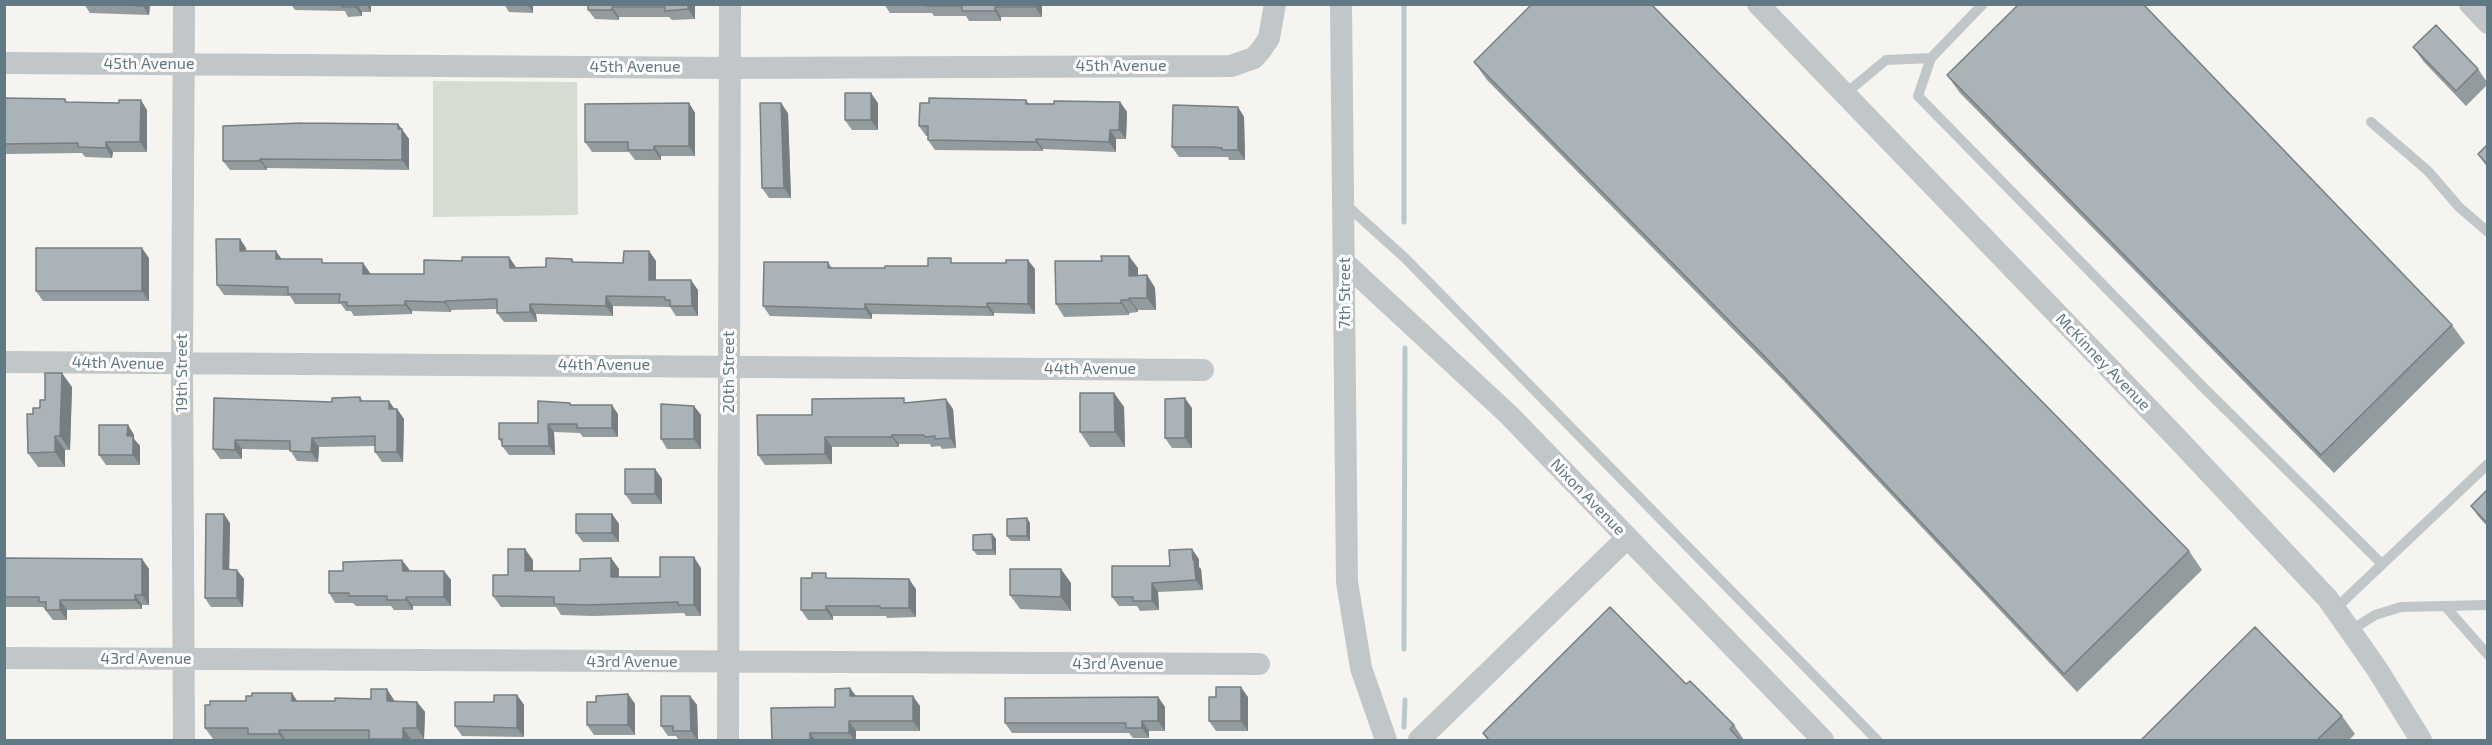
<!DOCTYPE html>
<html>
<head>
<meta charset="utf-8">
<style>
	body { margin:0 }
	#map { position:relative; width:2492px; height:745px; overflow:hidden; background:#f5f4f0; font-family:"Exo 2",sans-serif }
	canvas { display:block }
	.frame { position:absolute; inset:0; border:6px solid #617984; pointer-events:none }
</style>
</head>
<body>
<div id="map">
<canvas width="2492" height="745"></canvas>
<div class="frame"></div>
</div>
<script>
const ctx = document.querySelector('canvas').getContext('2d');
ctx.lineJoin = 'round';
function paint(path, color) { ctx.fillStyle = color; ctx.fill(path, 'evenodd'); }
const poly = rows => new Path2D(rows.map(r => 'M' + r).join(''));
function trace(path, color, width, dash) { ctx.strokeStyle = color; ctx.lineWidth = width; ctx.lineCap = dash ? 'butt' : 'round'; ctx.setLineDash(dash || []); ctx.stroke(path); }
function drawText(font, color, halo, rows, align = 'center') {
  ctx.font = font + ' "Exo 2",sans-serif'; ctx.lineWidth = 6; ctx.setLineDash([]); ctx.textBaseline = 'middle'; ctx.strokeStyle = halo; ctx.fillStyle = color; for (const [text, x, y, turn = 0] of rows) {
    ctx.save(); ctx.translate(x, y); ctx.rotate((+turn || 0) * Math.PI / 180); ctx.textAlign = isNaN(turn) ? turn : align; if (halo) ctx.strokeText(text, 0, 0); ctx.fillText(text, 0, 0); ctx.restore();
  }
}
const green = poly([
	[433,81,577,82,578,215,433,217]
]);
const stream = poly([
	[1404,4,1404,222],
	[1404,649,1405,348],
	[1404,727,1405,700]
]);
const service = poly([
	[1983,4,1931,58,1918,96,2203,387,2382,564],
	[1845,94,1886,60,1931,58],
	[2371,122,2428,171,2459,207,2488,232],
	[1344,203,1405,258,1877,740],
	[2445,606,2488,655],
	[2335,609,2488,464],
	[2350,631,2375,615,2401,607,2488,605]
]);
const minor = poly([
	[1341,4,1347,582,1361,668,1386,740],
	[1758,4,2172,433,2328,599,2377,669,2421,740],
	[2470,4,2488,23],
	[4,63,730,68,1231,66,1254,58,1261,50,1269,38,1275,4],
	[1345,263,1509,415,1823,740],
	[4,362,1203,370],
	[4,658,1259,664],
	[184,740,182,364,184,4],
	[728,740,730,4],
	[1419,740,1627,538]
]);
const wall = poly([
	[84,4,150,4,149,15,90,13],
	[291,4,371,4,371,12,362,12,362,16,348,17,345,11,295,10],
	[504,4,533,4,533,13,509,12],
	[588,4,695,4,695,19,672,20,669,17,619,17,619,20,595,19,588,10],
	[884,4,1042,4,1042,17,1001,17,1001,21,969,21,966,16,934,16,932,13,890,13],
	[1139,4,1165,4,1165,6,1140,6],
	[2413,47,2478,69,2487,82,2487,85,2466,106,2424,62],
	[1474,62,2189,551,2202,570,2077,692,1784,381,1487,80],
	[1947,75,2452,325,2465,343,2334,473,1960,93],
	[4,98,65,99,67,102,147,110,147,152,113,152,112,158,85,157,82,153,4,154],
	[1026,100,1029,104,1120,102,1127,112,1126,139,1116,139,1116,152,1043,149,1043,151,935,150,928,140,928,136,926,136,919,126,929,103],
	[689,103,695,113,695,156,661,156,661,160,635,160,629,152,592,152,585,142],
	[878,103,878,130,852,130,845,120],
	[1238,107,1244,117,1245,160,1229,160,1228,157,1179,157,1172,147],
	[788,113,791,198,769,198,762,188],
	[398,124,409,139,409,170,267,168,267,170,230,170,223,161],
	[2487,145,2487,167,2478,154],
	[240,239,246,248,246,251,276,251,281,259,325,263,363,263,370,273,370,274,424,274,516,267,516,268,546,267,572,259,574,262,623,263,649,251,656,261,656,280,698,290,698,316,676,316,670,307,613,306,613,316,536,314,537,322,504,322,497,313,497,309,451,310,451,312,412,311,412,314,354,316,351,311,346,311,341,304,295,304,290,296,224,295,217,285],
	[149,258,149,301,43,301,36,291],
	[828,262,832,268,885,268,928,266,955,263,1035,269,1035,314,994,313,994,316,872,314,872,319,770,316,763,306],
	[1138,268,1138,276,1147,275,1155,288,1156,310,1138,310,1138,312,1129,313,1129,315,1064,317,1056,304],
	[72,387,70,450,65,450,65,467,38,467,28,453,33,414,45,400],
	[1114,393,1124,407,1125,447,1090,447,1080,432],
	[360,397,363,401,397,409,404,419,403,462,382,462,375,452,375,446,319,447,318,462,297,461,290,450,242,449,242,459,220,459,213,449,332,402],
	[907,402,953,409,956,448,942,449,940,446,931,447,930,444,899,444,899,447,832,447,832,464,765,465,758,455,812,415],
	[572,405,618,414,618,437,583,437,580,433,554,432,555,455,509,455,502,446,502,444,499,439,538,423],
	[694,406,701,415,701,449,667,449,661,439],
	[1192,408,1192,448,1172,448,1165,438],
	[128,425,134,435,134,439,140,446,140,465,106,465,99,455],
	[655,469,662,479,662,504,632,504,625,494],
	[2487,490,2487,526,2478,516,2471,506],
	[612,514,619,524,619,542,583,542,576,533],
	[230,523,229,569,244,579,243,607,211,607,205,598],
	[1030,523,1030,541,1011,541,1007,536],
	[992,534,996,539,996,555,977,555,973,550],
	[4,558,142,559,149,569,149,605,142,605,142,609,67,610,67,620,53,620,43,607,4,607],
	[611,558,619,569,619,577,660,577,701,568,701,616,686,616,684,613,594,616,561,615,556,607,501,607,493,596,508,575,533,560,533,571,580,571],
	[1199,559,1199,567,1201,569,1203,590,1158,592,1159,610,1140,611,1137,606,1119,606,1112,597,1170,566],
	[409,569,409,571,444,571,451,580,451,606,413,606,413,610,394,610,391,606,356,606,353,603,335,603,329,593],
	[829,578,916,589,916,617,887,618,886,616,833,616,833,620,808,620,801,610],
	[1071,583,1071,611,1020,609,1010,595],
	[1686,684,1734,725,1744,740,1488,741,1483,733],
	[850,688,856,696,920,706,920,731,856,731,856,741,772,741,835,707],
	[292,693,297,701,335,701,394,700,394,701,417,702,425,712,424,739,411,739,411,741,252,741,251,739,213,739,205,728,246,701],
	[628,694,635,704,635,735,594,735,587,725],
	[517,695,524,705,524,737,462,736,455,726,494,702],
	[690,696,697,705,698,741,679,741,676,736,668,736,661,726],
	[1158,697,1165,707,1165,731,1149,731,1149,738,1133,738,1129,733,1012,733,1005,723],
	[1248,697,1248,731,1216,731,1209,721],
	[2342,716,2355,734,2348,741,2140,741]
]);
const shadedWall = poly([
	[143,4,150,4,149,15,143,6],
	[355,4,357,4,362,12,362,16,355,7],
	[366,4,371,4,371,12],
	[527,4,533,4,533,13],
	[688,4,695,4,695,19,688,9],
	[1035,4,1042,4,1042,17,1035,7],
	[612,7,619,17,619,20,612,10],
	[995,7,1001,17,1001,21,995,11],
	[871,93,878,103,878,130,871,120],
	[141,100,147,110,147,152,140,142],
	[1120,102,1127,112,1126,139,1119,130],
	[689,103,695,113,695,156,689,146],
	[781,103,788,113,791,198,784,188],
	[1238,107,1244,117,1245,160,1238,150],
	[398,124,409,139,409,170,402,160],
	[1110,130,1116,139,1116,152,1109,142],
	[1036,139,1043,149,1043,151,1036,142],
	[106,142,113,152,112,158,106,148],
	[654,146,661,156,661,160,654,150],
	[260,159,267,168,267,170,260,161],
	[240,239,246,248,247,261,240,251],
	[142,248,149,258,149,301,142,291],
	[276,251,283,261,276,259],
	[649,251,656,261,656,290,649,280],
	[1129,256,1138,268,1138,288,1129,276],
	[509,257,516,267,517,278,510,268],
	[1028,260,1035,269,1035,314,1028,304],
	[363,263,370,273,370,284,363,274],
	[1147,275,1155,288,1156,310,1147,298],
	[691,280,698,290,698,316,692,306],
	[606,296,613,306,613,316,606,306],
	[1129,298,1138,310,1138,312,1129,300],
	[1121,300,1129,313,1129,315,1121,303],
	[405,301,412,311,412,314,405,305],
	[445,301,451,310,451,312,444,302],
	[987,303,994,313,994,316,987,307],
	[530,304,536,314,537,322,530,312],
	[865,304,872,314,872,319,865,309],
	[62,373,72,387,70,450,60,436],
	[1114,393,1124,407,1125,447,1115,432],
	[1185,398,1192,408,1192,448,1185,438],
	[946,399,953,409,956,448,950,438],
	[389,401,396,411,389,409],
	[612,405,618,414,618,437,612,428],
	[694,406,701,415,701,449,694,439],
	[397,409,404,419,403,462,397,452],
	[548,424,554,432,555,455,549,446],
	[128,425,134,435,134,439,140,446,140,465,133,455,127,436],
	[892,435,899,444,899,447,892,437],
	[55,436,65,450,65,467,55,452],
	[825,437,832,447,832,464,825,454],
	[312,438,319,447,318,462,311,452],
	[235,440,242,449,242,459,235,450],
	[655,469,662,479,662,504,655,494],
	[224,514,230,523,229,578,223,569],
	[612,514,619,524,619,542,612,533],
	[1027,518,1030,523,1030,541,1027,536],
	[992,534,996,539,996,555,993,550],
	[525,549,533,560,533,581,525,571],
	[1192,549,1199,559,1199,567,1201,569,1203,590,1196,580,1193,560],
	[694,557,701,568,701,616,694,605],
	[611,558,619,569,619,588,611,577],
	[142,559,149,569,149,605,142,595],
	[402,560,409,569,410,580,403,571],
	[1061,569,1071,583,1071,611,1061,597],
	[237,570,244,579,243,607,237,598],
	[444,571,451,580,451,606,444,597],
	[909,579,916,589,916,617,909,608],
	[1152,583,1158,592,1159,610,1152,601],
	[135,595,142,605,142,609,135,600],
	[406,597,413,606,413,610,406,600],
	[60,600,67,610,67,620,60,610],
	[826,606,833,616,833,620,826,610],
	[1241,687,1248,697,1248,731,1241,721],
	[850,688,857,698,850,696],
	[387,689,394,700,394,712,387,701],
	[292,693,299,704,292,701],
	[628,694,635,704,635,735,628,725],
	[517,695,524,705,524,737,517,728],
	[690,696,697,705,698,741,691,731],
	[913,696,920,706,920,731,913,721],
	[1158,697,1165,707,1165,731,1158,721],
	[417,702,425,712,424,739,417,728],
	[849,721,856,731,856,741,855,741,849,733],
	[1142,721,1149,731,1149,738,1142,728],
	[403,728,411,739,411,741,404,741,403,739],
	[279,730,286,741,283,741,279,734],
	[810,733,816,741,810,741]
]);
const building = poly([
	[112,4,143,4,143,6,112,4],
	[342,4,355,4,355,7,342,7,342,4],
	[588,4,688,4,688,9,665,11,665,7,612,7,612,10,588,10,588,4],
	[927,4,1035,4,1035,7,995,7,995,11,962,11,962,6,927,6,927,4],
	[1532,4,1651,4,2189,551,2064,674,1771,363,1474,62,1532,4],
	[2019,4,2143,4,2452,325,2321,455,1947,75,2019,4],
	[2436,25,2478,69,2456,91,2413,47,2436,25],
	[845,93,871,93,871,120,845,120,845,93],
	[4,98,65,99,65,102,119,103,119,100,141,100,140,142,106,142,106,148,78,147,78,143,4,144,4,98],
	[929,98,1026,100,1026,104,1054,104,1054,101,1120,102,1119,130,1110,130,1109,142,1036,139,1036,142,928,140,928,126,919,126,920,103,929,103,929,98],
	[689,103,689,146,654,146,654,150,628,150,628,142,585,142,585,104,689,103],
	[760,103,781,103,784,188,762,188,760,103],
	[1173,105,1238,107,1238,150,1222,150,1222,148,1214,147,1172,147,1173,105],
	[302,123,398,124,398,129,402,129,402,160,260,159,260,161,223,161,223,126,302,123],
	[2487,145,2487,164,2478,154,2487,145],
	[216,239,240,239,240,251,276,251,276,259,322,259,322,263,363,263,363,274,424,274,424,260,462,261,462,257,509,257,510,268,546,267,546,258,572,259,572,262,623,263,624,251,649,251,649,280,691,280,692,306,670,306,670,300,665,300,665,297,606,296,606,306,530,304,530,312,497,313,497,299,445,301,444,302,405,301,405,305,347,306,347,302,339,302,340,294,288,294,288,287,217,285,216,239],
	[36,248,142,248,142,291,36,291,36,248],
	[1101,256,1129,256,1129,276,1147,275,1147,298,1129,298,1129,300,1121,300,1121,303,1056,304,1055,261,1102,261,1101,256],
	[928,258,951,258,951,263,1006,263,1006,260,1028,260,1028,304,987,303,987,307,865,304,865,309,763,306,764,262,828,262,828,268,885,268,885,266,928,266,928,258],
	[45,373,62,373,60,436,55,436,55,452,28,453,27,414,33,414,33,408,40,408,40,400,45,400,45,373],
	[1080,393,1114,393,1115,432,1080,432,1080,393],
	[360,397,360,401,389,401,389,409,397,409,397,452,375,452,375,436,312,438,311,452,290,451,290,441,235,440,235,450,213,449,214,398,332,402,332,398,360,397],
	[904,398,904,403,946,399,950,438,935,439,935,436,925,437,924,435,892,435,892,437,825,437,825,454,758,455,757,415,812,415,812,399,904,398],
	[1185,398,1185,438,1165,438,1165,399,1185,398],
	[538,401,570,403,570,405,612,405,612,428,577,428,577,424,548,424,549,446,502,446,502,439,499,439,499,423,538,423,538,401],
	[661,404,694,406,694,439,661,439,661,404],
	[99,425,128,425,127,436,133,436,133,455,99,455,99,425],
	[625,469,655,469,655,494,625,494,625,469],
	[2487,490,2487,523,2471,506,2487,490],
	[206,514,224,514,223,569,237,570,237,598,205,598,206,514],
	[576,514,612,514,612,533,576,533,576,514],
	[1027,518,1027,536,1007,536,1007,519,1027,518],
	[992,534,993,550,973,550,973,535,992,534],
	[508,549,525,549,525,571,580,571,580,559,611,558,611,577,660,577,660,557,694,557,694,605,678,605,678,602,587,605,554,604,554,597,493,596,493,575,508,575,508,549],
	[1192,549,1193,560,1194,560,1196,580,1152,583,1152,601,1133,601,1133,597,1112,597,1112,566,1170,566,1169,550,1192,549],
	[4,558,142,559,142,595,135,595,135,600,60,600,60,610,46,610,46,602,39,602,39,597,4,597,4,558],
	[402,560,403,571,444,571,444,597,406,597,406,600,387,600,387,596,349,596,349,593,329,593,329,571,343,571,343,562,402,560],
	[1010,569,1061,569,1061,597,1010,595,1010,569],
	[812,573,826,573,826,578,909,579,909,608,880,608,880,606,826,606,826,610,801,610,801,578,812,578,812,573],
	[1610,607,1686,684,1690,681,1734,725,1730,729,1741,741,1490,741,1483,733,1610,607],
	[2255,627,2342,716,2316,741,2140,741,2255,627],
	[1216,687,1241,687,1241,721,1209,721,1209,697,1216,697,1216,687],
	[850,688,850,696,913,696,913,721,849,721,849,733,810,733,810,741,772,741,771,708,835,707,835,689,850,688],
	[371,689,387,689,387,701,417,702,417,728,403,728,403,739,369,739,369,730,279,730,279,734,248,734,248,728,205,728,205,705,210,705,210,701,246,701,246,696,252,696,252,693,292,693,292,701,335,701,335,698,371,699,371,689],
	[628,694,628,725,587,725,587,702,596,702,596,696,628,694],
	[494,695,517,695,517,728,455,726,455,702,494,702,494,695],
	[661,696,690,696,691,731,673,731,673,726,661,726,661,696],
	[1158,697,1158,721,1142,721,1142,728,1126,728,1126,723,1005,723,1005,698,1158,697]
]);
const streetNames = [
	["45th Avenue",149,64],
	["45th Avenue",1121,66],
	["45th Avenue",635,67],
	["7th Street",1345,293,-90],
	["McKinney Avenue",2103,362,46],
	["44th Avenue",118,363,1],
	["44th Avenue",604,365],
	["44th Avenue",1090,369],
	["20th Street",729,372,-90],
	["19th Street",182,373,-90],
	["Nixon Avenue",1588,497,46],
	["43rd Avenue",146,659],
	["43rd Avenue",632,662],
	["43rd Avenue",1118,664]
];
paint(green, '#d6dcd1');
trace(stream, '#b8c8cb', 5);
trace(service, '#c1c6c9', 10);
trace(minor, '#c1c6c9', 22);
paint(wall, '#929b9e');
paint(shadedWall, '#777e81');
paint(building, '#aab4b8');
trace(building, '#777e81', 1.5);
drawText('16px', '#617984', '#fff', streetNames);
</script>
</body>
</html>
